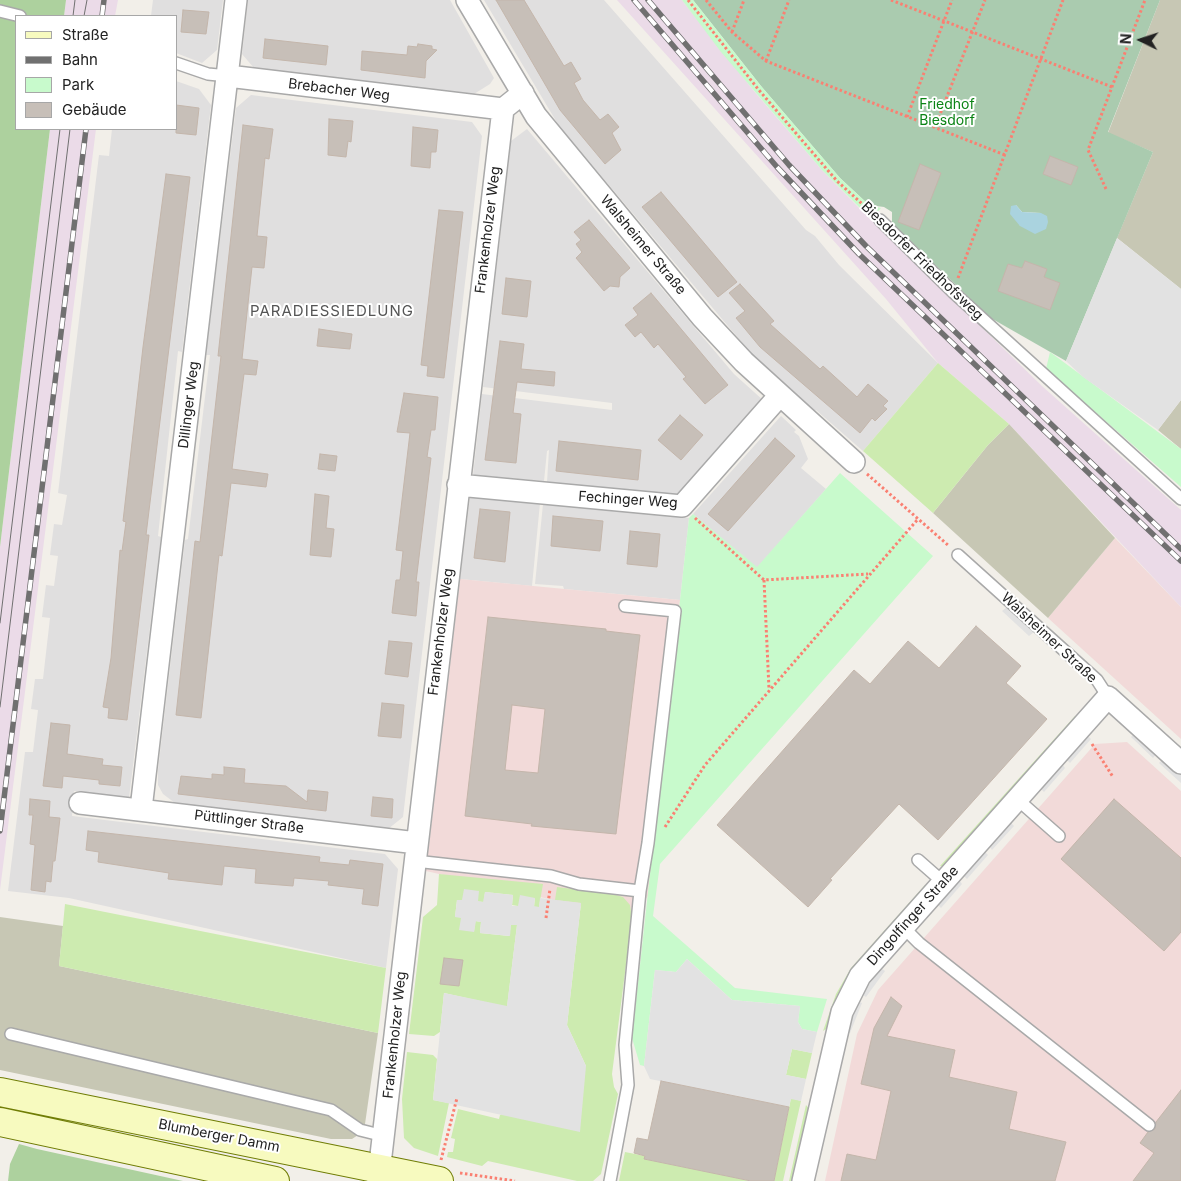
<!DOCTYPE html>
<html>
<head>
<meta charset="utf-8">
<style>
	body { margin:0 }
	#map { position:relative; width:1181px; height:1181px; overflow:hidden; background:#f2efe9; font-family:Inter,sans-serif }
	canvas { display:block }
	.legend { position:absolute; left:15px; top:15px; width:162px; height:115px; box-sizing:border-box; background:#fff; border:1px solid #a7a7a7; margin:0; padding:6px 9px; list-style:none; font-size:15px; color:#222 }
	.legend li { display:flex; align-items:center; gap:10px; height:25px }
	.legend b { width:25px; border:1px solid #a7a7a7 }
	.north { position:absolute; left:1116px; top:15px; width:50px; height:50px; -webkit-text-stroke:4px #fff; paint-order:stroke; rotate:274deg; font-size:14px; font-weight:700; line-height:20px; text-align:center; color:#222 }
	.north::after { content:''; display:block; margin:auto; width:18px; height:22px; background:#222; clip-path:polygon(50% 0,100% 100%,50% 72%,0 100%) }
</style>
</head>
<body>
<div id="map">
<canvas width="1181" height="1181"></canvas>
<ul class="legend">
<li><b style="height:6px;background:#f7fabf"></b>Straße</li>
<li><b style="height:6px;background:#707070"></b>Bahn</li>
<li><b style="height:14px;background:#c8facc"></b>Park</li>
<li><b style="height:14px;background:#c7bfb8"></b>Gebäude</li>
</ul>
<div class="north">N</div>
</div>
<script>
const ctx = document.querySelector('canvas').getContext('2d');
ctx.lineJoin = 'round';
function paint(path, color) { ctx.fillStyle = color; ctx.fill(path, 'evenodd'); }
const poly = rows => new Path2D(rows.map(r => 'M' + r).join(''));
function trace(path, color, width, dash) { ctx.strokeStyle = color; ctx.lineWidth = width; ctx.lineCap = dash ? 'butt' : 'round'; ctx.setLineDash(dash || []); ctx.stroke(path); }
function drawText(font, color, halo, rows, align = 'center') {
  ctx.font = font + ' Inter,sans-serif'; ctx.lineWidth = 4; ctx.setLineDash([]); ctx.textBaseline = 'middle'; ctx.strokeStyle = halo; ctx.fillStyle = color; for (const [text, x, y, turn = 0] of rows) {
    ctx.save(); ctx.translate(x, y); ctx.rotate((+turn || 0) * Math.PI / 180); ctx.textAlign = isNaN(turn) ? turn : align; if (halo) ctx.strokeText(text, 0, 0); ctx.fillText(text, 0, 0); ctx.restore();
  }
}
const residential = poly([
	[153,0,223,0,217,50,202,63,176,53,176,16,151,16],
	[248,0,450,0,494,78,490,84,474,94,254,68,242,54],
	[484,0,604,0,806,230,815,236,839,265,938,363,863,451,816,410,814,412,755,358,559,126],
	[176,81,199,89,211,105,182,352,178,351,158,536,161,537,129,798,74,791,72,816,385,854,398,869,386,968,69,898,8,891,25,752,33,752,38,710,31,709,35,679,43,679,50,618,42,617,46,585,54,586,58,556,50,555,54,524,62,525,67,495,58,493,99,155,109,156,112,129,176,129],
	[251,95,472,122,482,136,403,817,388,829,175,803,163,794,158,785,158,770,185,540,188,539,210,355,206,355,236,108],
	[527,129,734,374,764,401,680,495,547,482,549,450,547,451,544,481,473,475,482,394,612,410,612,403,483,387,511,141],
	[781,416,796,430,794,432,799,436,808,459,801,468,826,489,757,568,693,514],
	[470,497,540,503,532,586,460,579],
	[543,504,689,518,680,600,564,589,563,586,535,584]
]);
const commercial = poly([
	[1115,538,1181,607,1181,739,1048,618],
	[460,579,680,600,648,896,632,918,426,871],
	[1127,742,1181,791,1181,1181,825,1181,857,1034,878,990,1095,744]
]);
const industrial = poly([
	[66,0,118,0,115,16,64,16],
	[617,0,682,0,754,91,822,170,863,212,1042,386,1181,510,1181,607,1009,424,938,363,886,299],
	[50,129,96,129,0,890,0,547]
]);
const construction = poly([
	[1160,0,1181,0,1181,289,1117,238,1153,152,1108,133],
	[1181,400,1181,449,1158,430],
	[1009,424,1115,538,1048,618,933,513,988,445],
	[0,917,63,926,59,966,378,1033,364,1131,352,1139,331,1139,0,1070]
]);
const grass = poly([
	[938,363,1009,424,988,445,933,513,863,451],
	[1075,716,1078,717,946,867,940,866],
	[439,874,543,884,539,907,534,907,535,898,518,906,512,905,513,895,485,892,484,902,457,900,455,917,461,917,474,932,475,921,481,922,480,933,509,936,511,924,517,925,507,1007,444,993,440,1032,434,1036,409,1034,423,917,437,905],
	[925,885,926,889,829,1027,823,1031,836,994,851,968],
	[557,887,613,894,623,897,630,905,632,918,612,1074,614,1087,618,1094,601,1174,593,1181,577,1181,488,1161,482,1166,447,1157,448,1152,453,1152,455,1139,451,1138,458,1109,499,1119,500,1115,586,1066,567,1025,581,903,555,900],
	[65,904,386,968,378,1033,59,966],
	[792,1049,812,1053,806,1079,786,1075],
	[407,1052,433,1055,437,1059,433,1100,449,1103,438,1156,414,1148,404,1138,402,1099],
	[791,1098,801,1101,783,1181,774,1181],
	[806,1105,810,1110,794,1181,789,1181],
	[625,1152,645,1156,645,1159,751,1181,619,1181]
]);
const forest = poly([
	[0,0,66,0,64,16,16,16,16,129,50,129,0,547],
	[19,1144,37,1149,183,1181,8,1181,10,1164]
]);
const cemetery = poly([
	[693,0,1160,0,1108,132,1153,152,1066,361,989,317,892,223,892,212,884,207,869,205,840,178,761,86],
	[1016,205,1022,212,1041,213,1020,226]
]);
const park = poly([
	[682,0,693,0,761,86,840,178,869,205,881,208,871,219,822,170,721,52],
	[1050,352,1181,449,1181,487,1046,369],
	[840,473,933,556,660,864,653,916,735,988,827,999,817,1032,802,1029,798,1022,800,1006,732,1000,687,959,676,972,655,970,644,1066,640,1065,632,1038,689,518,693,514,757,567]
]);
const parking = poly([
	[1117,238,1181,289,1181,400,1158,430,1083,377,1066,361],
	[1007,607,1034,632,1029,636,1002,611],
	[1135,733,1157,753,1153,758,1131,737],
	[1088,736,1091,739,1070,763,1066,759],
	[1163,759,1181,775,1181,783,1159,763],
	[1062,764,1065,768,1044,792,1040,788],
	[1010,822,1014,826,992,850,989,846],
	[984,851,988,855,967,879,963,875],
	[959,880,962,884,941,908,937,904],
	[464,889,479,891,478,901,483,902,485,892,513,895,512,906,518,906,520,895,535,898,534,906,539,907,540,898,581,903,567,1025,586,1066,580,1132,433,1100,444,993,507,1006,517,925,511,925,510,936,480,933,481,922,476,921,474,932,459,930,461,918,455,917,457,900,462,900],
	[687,959,732,1000,800,1006,798,1022,802,1029,817,1032,812,1053,792,1049,786,1075,806,1079,801,1101,791,1099,789,1107,650,1079,644,1066,655,970,676,972],
	[881,968,885,971,866,997,862,994],
	[857,1001,862,1003,850,1033,846,1031]
]);
const water = poly([
	[1016,205,1022,212,1041,213,1047,216,1048,222,1046,229,1035,234,1020,226,1010,214,1011,206]
]);
const building = poly([
	[496,0,524,0,564,66,571,62,581,79,574,83,583,100,600,120,608,114,619,127,612,133,621,150,605,164,560,110,496,0],
	[183,10,209,12,206,34,181,32,183,10],
	[265,39,328,46,326,65,263,58,265,39],
	[418,44,432,46,432,49,437,50,426,61,425,78,361,70,362,51,407,55,408,46,417,47,418,44],
	[176,105,199,108,196,135,176,133,176,105],
	[329,119,353,121,351,142,348,141,346,157,328,155,329,119],
	[243,125,273,129,269,159,265,158,257,236,267,237,264,268,252,267,242,359,258,361,256,375,244,374,232,469,268,474,266,487,231,483,222,556,219,555,201,718,176,715,195,541,200,542,221,356,218,356,243,125],
	[413,127,438,130,436,152,431,152,430,168,411,166,413,127],
	[1050,156,1078,167,1071,185,1043,174,1050,156],
	[920,164,941,173,919,230,898,222,920,164],
	[166,174,190,177,146,535,149,535,127,720,108,718,109,708,103,707,111,658,120,550,122,551,126,522,123,521,143,347,166,174],
	[661,192,737,282,718,297,642,207,661,192],
	[439,210,463,212,444,378,427,376,428,366,421,365,439,210],
	[589,220,630,268,620,277,619,287,610,286,604,291,576,258,582,252,576,244,581,240,574,232,589,220],
	[1025,261,1047,269,1044,277,1060,283,1050,310,998,291,1008,264,1022,268,1025,261],
	[506,278,531,281,527,317,502,314,506,278],
	[740,284,774,321,770,324,820,369,823,366,857,397,868,384,888,401,883,406,887,409,875,421,872,418,860,433,760,347,736,318,745,311,729,293,740,284],
	[651,293,728,385,705,404,683,379,686,377,658,344,654,348,641,332,635,337,625,325,638,315,633,308,651,293],
	[319,329,352,334,350,349,317,346,319,329],
	[500,341,524,344,521,369,555,372,554,386,517,382,513,413,521,414,516,463,485,460,500,341],
	[404,393,438,397,435,430,431,430,427,457,431,458,416,582,419,582,416,616,392,613,396,580,400,580,403,551,396,550,410,433,397,432,404,393],
	[680,415,703,435,681,460,658,440,680,415],
	[775,438,795,456,728,531,708,514,775,438],
	[559,441,641,450,638,480,556,471,559,441],
	[320,454,337,456,335,471,318,469,320,454],
	[315,494,329,496,326,528,334,529,331,557,310,555,315,494],
	[480,509,510,512,505,562,474,558,480,509],
	[553,516,603,521,600,551,551,546,553,516],
	[630,531,660,534,657,567,627,564,630,531],
	[488,617,606,629,606,631,640,635,616,834,531,826,532,824,465,816,488,617],
	[512,705,545,709,538,773,505,770,512,705],
	[976,626,1021,666,1006,683,1047,719,938,840,899,804,830,879,832,880,808,907,717,825,854,670,870,684,908,641,939,668,976,626],
	[389,641,412,643,408,677,385,674,389,641],
	[382,703,404,705,401,738,378,736,382,703],
	[51,723,70,725,67,754,103,759,102,765,122,767,120,786,99,784,99,780,63,776,62,788,43,786,51,723],
	[224,767,245,769,244,783,286,786,307,802,308,790,328,792,326,811,178,794,181,776,212,779,212,774,224,775,224,767],
	[373,797,393,799,392,818,371,816,373,797],
	[30,799,50,801,49,817,60,818,55,861,53,861,51,882,46,881,45,892,31,890,35,845,30,844,33,815,29,815,30,799],
	[1114,799,1181,858,1181,932,1164,951,1061,859,1114,799],
	[88,831,320,857,319,862,349,865,350,860,383,864,378,906,362,904,364,889,328,885,329,881,294,878,293,886,255,883,256,869,224,866,222,885,168,879,169,873,98,862,99,852,86,850,88,831],
	[444,958,463,960,459,986,440,984,444,958],
	[891,997,902,1006,887,1036,955,1050,949,1077,1017,1092,1009,1129,1066,1142,1055,1181,841,1181,847,1154,876,1160,891,1091,861,1084,874,1028,891,997],
	[661,1081,789,1107,774,1181,751,1181,644,1159,645,1156,634,1153,637,1138,648,1140,661,1081],
	[1181,1090,1181,1181,1133,1181,1154,1153,1140,1143,1148,1132,1155,1129,1156,1122,1181,1090]
]);
const path = poly([
	[688,0,758,89,837,181,870,211],
	[706,0,732,32,766,61,1005,155],
	[891,0,1112,87],
	[732,32,744,0],
	[766,61,789,0],
	[907,117,952,0],
	[935,127,985,0],
	[1106,189,1088,150,1145,0],
	[958,278,1063,0],
	[867,474,949,546],
	[695,518,764,580,868,574],
	[764,580,769,689],
	[1092,744,1113,777],
	[665,827,705,765,918,519],
	[546,918,550,889],
	[441,1160,457,1098],
	[460,1173,515,1181]
]);
const service = poly([
	[0,11,20,16],
	[176,63,208,74,228,76],
	[880,220,953,292,1181,499],
	[958,555,1097,680,1108,697],
	[1017,799,1059,836],
	[918,860,943,882],
	[415,861,551,876,579,884,640,891],
	[903,927,919,943,1149,1125],
	[11,1034,331,1110,360,1130,384,1136],
	[610,1181,628,1085,625,1045,640,891,648,843,675,611,625,606]
]);
const minor = poly([
	[467,0,536,116,702,317,744,362,854,462],
	[228,76,503,109],
	[458,485,682,506,780,395],
	[80,803,417,843],
	[141,809,236,0],
	[378,1181,503,109,523,93],
	[803,1181,842,1012,860,976,1108,697,1181,763]
]);
const secondary = poly([
	[0,1092,439,1181],
	[0,1122,275,1181]
]);
const tram = poly([
	[73,16,75,0],
	[84,16,87,0],
	[0,623,60,129],
	[0,707,70,129]
]);
const rail = poly([
	[634,0,777,167,859,254,1181,561],
	[648,0,789,165,866,246,1181,549],
	[102,16,104,0],
	[0,831,86,129]
]);
const streetNames = [
	["Brebacher Weg",339,90,7],
	["Frankenholzer Weg",488,230,-83],
	["Walsheimer Straße",643,245,50],
	["Biesdorfer Friedhofsweg",922,261,44],
	["Dillinger Weg",189,405,-83],
	["Fechinger Weg",628,500,4],
	["Frankenholzer Weg",441,632,-83],
	["Walsheimer Straße",1049,638,43],
	["Püttlinger Straße",249,822,7],
	["Dingolfinger Straße",913,916,-48],
	["Frankenholzer Weg",395,1035,-84],
	["Blumberger Damm",219,1136,11]
];
const parkNames = [
	["Friedhof",947,105],
	["Biesdorf",947,121]
];
const neighbourhoodNames = [
	["PARADIESSIEDLUNG",332,311]
];
paint(residential, '#e0dfdf');
paint(commercial, '#f2dad9');
paint(industrial, '#ebdbe8');
paint(construction, '#c7c7b4');
paint(grass, '#cdebb0');
paint(forest, '#add19e');
paint(cemetery, '#aacbaf');
paint(park, '#c8facc');
paint(parking, '#e2e2e2');
paint(water, '#aad3df');
paint(building, '#c7bfb8');
trace(building, '#c4b6ab', 1);
trace(service, '#a9a9a9', 14);
trace(minor, '#a9a9a9', 24);
trace(secondary, '#707d05', 30);
trace(path, '#fa8072', 3, [2.5, 2.5]);
trace(service, '#fff', 11);
trace(minor, '#fff', 21);
trace(secondary, '#f7fabf', 28);
trace(tram, '#707070', 1);
trace(rail, '#707070', 5.5);
trace(rail, '#fff', 4, [11]);
drawText('14px', '#222', '#fff', streetNames);
drawText('14px', '#0c8416', '#fff', parkNames);
ctx.letterSpacing = '1px';
drawText('15px', '#555', '#fff', neighbourhoodNames);
ctx.letterSpacing = '0px';
</script>
</body>
</html>
